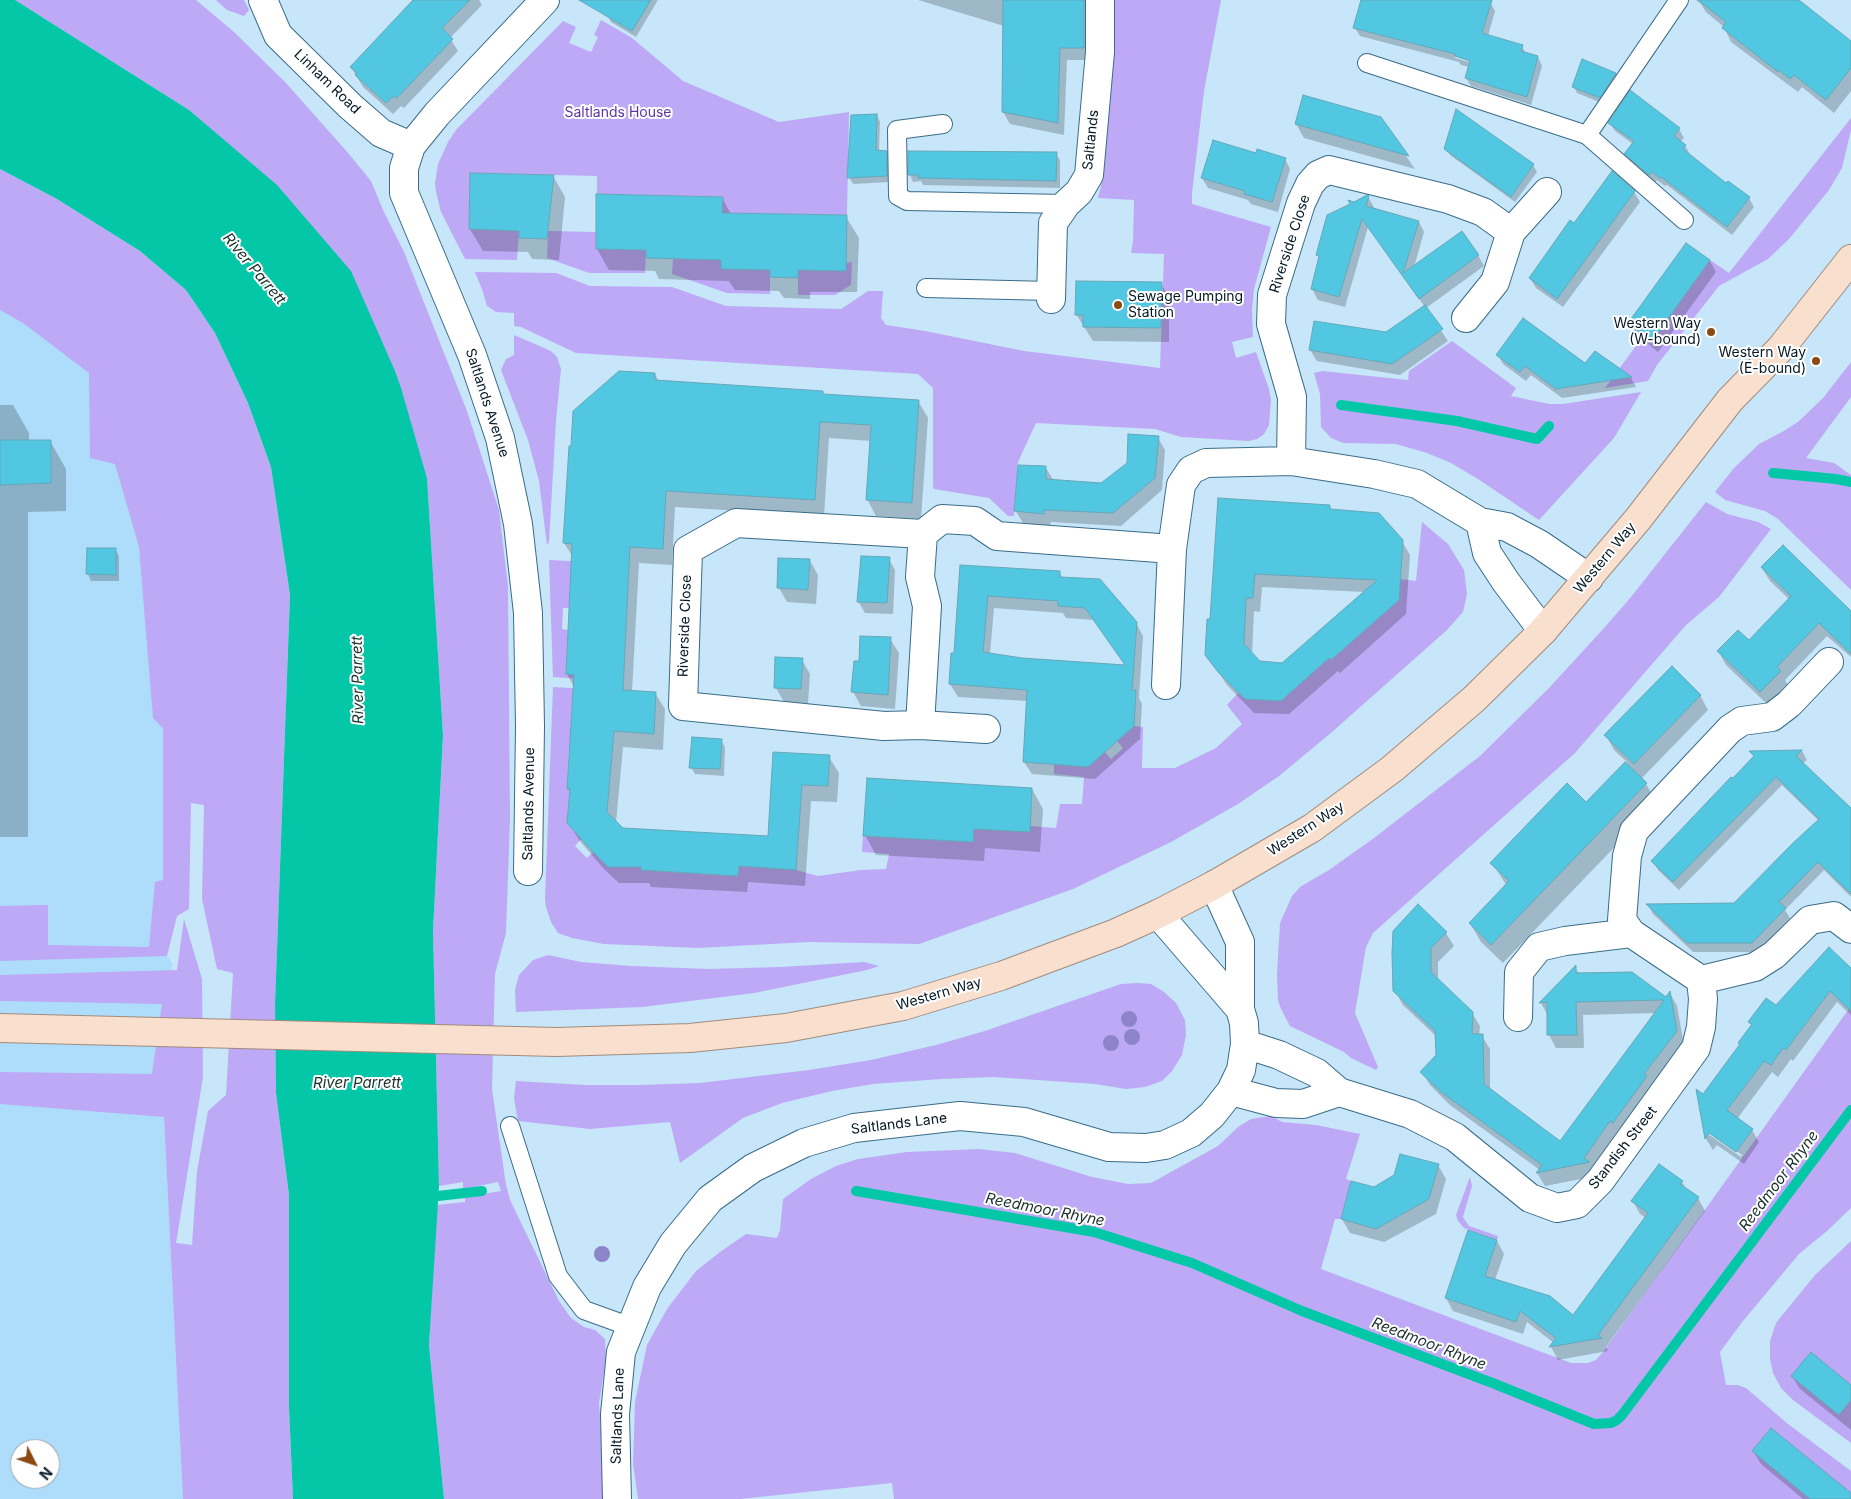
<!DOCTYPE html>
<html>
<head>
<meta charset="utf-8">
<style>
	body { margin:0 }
	#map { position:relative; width:1851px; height:1499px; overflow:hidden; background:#c7e6f9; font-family:Inter,sans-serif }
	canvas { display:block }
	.north { position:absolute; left:10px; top:1439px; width:50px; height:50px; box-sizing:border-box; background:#fff; border:1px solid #9ba3a8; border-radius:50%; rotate:131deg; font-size:14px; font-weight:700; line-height:20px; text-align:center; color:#051925 }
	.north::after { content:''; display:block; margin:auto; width:18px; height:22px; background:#8a4a12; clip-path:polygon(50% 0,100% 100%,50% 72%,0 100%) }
</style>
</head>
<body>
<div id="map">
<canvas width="1851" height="1499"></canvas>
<div class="north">N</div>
</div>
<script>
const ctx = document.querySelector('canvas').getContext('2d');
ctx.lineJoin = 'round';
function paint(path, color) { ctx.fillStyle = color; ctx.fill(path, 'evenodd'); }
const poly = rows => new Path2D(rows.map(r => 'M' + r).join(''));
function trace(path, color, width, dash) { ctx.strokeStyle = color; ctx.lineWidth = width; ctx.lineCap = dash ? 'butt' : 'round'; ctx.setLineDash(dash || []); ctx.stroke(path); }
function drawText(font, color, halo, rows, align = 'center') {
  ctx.font = font + ' Inter,sans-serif'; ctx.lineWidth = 4; ctx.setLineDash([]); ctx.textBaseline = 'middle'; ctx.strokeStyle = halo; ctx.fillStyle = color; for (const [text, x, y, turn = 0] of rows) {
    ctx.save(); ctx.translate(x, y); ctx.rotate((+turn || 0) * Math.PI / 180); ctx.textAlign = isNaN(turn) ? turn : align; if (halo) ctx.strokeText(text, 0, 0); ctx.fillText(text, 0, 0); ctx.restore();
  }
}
const built = poly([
	[0,292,102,377,171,634,167,956,172,963,164,1117,183,1499,0,1499],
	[20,1449,50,1449,50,1479,20,1479]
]);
const green = poly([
	[15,0,196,0,234,32,286,83,349,154,371,181,383,210,404,252,467,411,499,510,508,587,510,819,506,933,495,974,492,1089,506,1185,510,1200,559,1301,571,1318,584,1327,595,1330,605,1339,606,1359,599,1403,606,1499,444,1499,429,1345,437,1205,465,1202,465,1197,501,1191,498,1182,463,1189,463,1182,439,1186,433,931,443,735,427,478,395,371,189,110],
	[216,0,244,0,249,10,244,16,227,10],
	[1111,0,1221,0,1204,91,1192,193,1192,204,1271,227,1254,289,1252,310,1253,337,1232,342,1236,358,1256,352,1269,389,1271,400,1269,425,1264,434,1257,439,1249,441,1181,437,1155,429,1036,423,1018,462,1014,516,1008,516,989,498,934,489,933,486,933,388,918,374,576,353,521,327,514,326,514,313,496,312,487,306,483,292,475,272,556,273,590,286,672,287,726,306,841,309,868,291,883,291,881,318,886,325,925,331,1024,351,1160,368,1164,254,1131,253,1133,241,1134,200,1098,198,1102,182,1112,28],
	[601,20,632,38,683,81,779,122,849,112,847,215,722,213,722,197,597,194,597,176,471,173,469,229,519,231,517,260,465,259,441,212,436,192,435,183,438,164,448,142,456,130,563,21,576,27,569,43,591,52,598,37,594,35],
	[1851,118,1851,130,1842,168,1829,190,1789,239,1768,259,1719,286,1657,365,1648,381,1605,388,1644,335,1652,341,1710,260,1729,273],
	[0,169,57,199,140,251,186,290,215,333,248,403,271,467,290,595,275,1004,276,1093,289,1195,289,1407,293,1499,183,1499,164,1117,0,1104,0,1072,152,1074,162,1004,0,1001,0,975,177,970,184,919,202,979,203,1077,176,1243,192,1245,197,1171,208,1111,226,1095,233,973,217,969,202,899,204,805,191,803,189,909,177,916,167,956,0,961,0,906,48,905,48,945,149,947,155,882,163,880,163,728,153,718,139,547,115,464,90,458,89,373,23,323,0,310],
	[548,231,596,232,596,249,646,250,645,273,589,273,547,258],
	[721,253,721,269,770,270,770,294,727,293,672,274,673,259],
	[852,262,851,285,835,295,798,295,798,270,845,271,846,263],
	[514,335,551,351,557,357,561,369,556,421,549,542,547,545,539,481,528,440,501,370,506,359,514,355],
	[1452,341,1516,388,1511,396,1549,404,1563,404,1641,392,1614,438,1539,520,1478,479,1451,463,1427,453,1396,444,1343,443,1331,438,1321,427,1320,394,1314,373,1322,371,1408,380,1409,371],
	[1851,362,1851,397,1806,458,1834,463,1851,475,1851,590,1778,519,1765,511,1725,500,1715,492,1734,468,1759,444,1782,432,1798,422,1823,398],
	[1706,502,1727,514,1758,522,1771,529,1719,597,1686,625,1575,753,1373,933,1366,947,1355,1013,1378,1067,1376,1070,1351,1058,1344,1052,1290,1026,1281,1009,1278,1000,1277,975,1280,923,1292,896,1300,887,1329,870,1374,838,1480,756,1549,688,1605,627,1631,597],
	[1422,522,1448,544,1464,570,1467,594,1463,612,1447,630,1332,732,1279,776,1238,804,1171,842,1073,889,919,944,809,942,698,948,604,944,572,938,558,933,551,922,546,907,545,899,553,687,624,691,573,692,570,735,572,736,571,746,569,747,567,789,570,789,567,823,581,839,575,846,587,858,593,852,641,867,641,870,684,873,685,871,695,872,695,874,737,876,739,866,796,870,818,876,861,870,886,869,889,854,862,852,863,836,973,842,974,829,1029,832,1030,826,1056,828,1060,804,1082,804,1084,777,1054,774,1054,764,1105,752,1111,759,1123,748,1117,741,1134,726,1143,727,1142,768,1175,768,1216,748,1242,724,1227,705,1238,693,1245,699,1281,701,1329,658,1331,660,1399,600,1400,579,1416,581],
	[549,560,629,564,629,567,569,608,563,608,562,629,568,630,566,674,623,677,623,682,553,677],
	[548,955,581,962,631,966,708,969,781,967,864,962,879,966,867,970,754,993,642,1007,516,1012,515,990,519,975,533,960],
	[1138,983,1151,984,1164,992,1176,1003,1185,1020,1186,1035,1182,1055,1172,1071,1162,1081,1145,1087,1126,1089,1095,1084,993,1077,941,1079,873,1084,832,1091,782,1103,743,1118,680,1163,670,1122,590,1129,518,1121,514,1098,516,1081,586,1085,640,1085,700,1083,809,1070,871,1060,936,1045,985,1031,1121,984],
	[1851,1006,1851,1208,1827,1231,1799,1254,1743,1321,1720,1352,1726,1385,1738,1385,1746,1388,1788,1424,1851,1471,1851,1499,894,1499,892,1483,740,1499,638,1499,633,1464,635,1402,647,1345,667,1309,696,1271,720,1252,746,1234,777,1238,780,1230,783,1199,811,1179,836,1166,858,1159,907,1152,979,1149,1015,1153,1092,1177,1128,1184,1151,1183,1218,1146,1238,1127,1251,1119,1271,1116,1282,1122,1316,1125,1360,1134,1346,1179,1351,1181,1341,1219,1335,1219,1321,1269,1571,1363,1588,1363,1596,1360,1603,1352],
	[1470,1177,1472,1186,1463,1217,1469,1226,1498,1236,1497,1240,1464,1228,1458,1221,1456,1215],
	[1851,1241,1851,1443,1793,1400,1781,1388,1773,1373,1770,1359,1770,1341,1776,1323,1815,1275]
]);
const water = poly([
	[0,0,15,0,189,110,277,185,351,271,395,371,401,388,427,478,443,735,433,931,439,1186,429,1345,444,1499,293,1499,289,1407,289,1195,276,1093,275,1004,290,595,271,467,248,403,215,333,186,290,140,251,57,199,0,169]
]);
const shadow = poly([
	[413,0,479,0,482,5,450,38,458,51,404,108,401,106,393,114,363,87,351,67],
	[616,0,658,0,636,37,611,22,607,15],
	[918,0,1091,0,1091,60,1067,60,1064,135,1010,124,1003,112,1004,26],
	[1362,0,1483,0,1490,2,1495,11,1488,36,1522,46,1526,54,1538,57,1542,66,1531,105,1471,86,1466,78,1469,67,1461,65,1459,62,1360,36,1355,28],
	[1455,55,1476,61,1476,64,1455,58],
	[1696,0,1797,0,1851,42,1851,91,1834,113,1802,87,1798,92,1731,42,1724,27,1706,12,1701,4],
	[1583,61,1616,74,1619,81,1604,104,1577,93,1574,87],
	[877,115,880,122,879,152,886,152,890,159,890,182,853,184,849,177],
	[1380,118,1415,169,1304,138,1296,124],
	[1610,123,1679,129,1684,138,1680,142,1685,146,1690,154,1689,156,1727,185,1749,198,1754,207,1732,235,1667,185,1665,186,1657,180,1655,183,1631,162,1626,154,1633,144,1615,131],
	[1446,148,1533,165,1537,172,1515,202,1450,155],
	[1056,154,1060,160,1060,188,923,185,921,181,913,182,910,175],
	[1256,154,1285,159,1290,169,1278,212,1251,204,1248,200,1208,188,1202,178],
	[1612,173,1634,192,1640,202,1563,307,1536,288,1530,278,1574,224],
	[472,174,553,176,565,197,559,260,532,259,528,252,483,251,470,229],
	[597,195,722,198,731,214,846,217,859,238,857,292,810,292,810,299,784,298,779,291,735,290,729,281,659,279,655,271,609,270,597,249],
	[1368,197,1374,207,1373,209,1419,222,1424,232,1414,267,1478,255,1484,266,1426,308,1448,341,1400,375,1317,361,1310,350,1386,334,1425,307,1368,227,1345,307,1318,300,1312,289,1320,260,1317,255,1354,203],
	[1686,244,1710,261,1716,272,1658,352,1636,334,1629,323],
	[1161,283,1169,298,1169,342,1093,341,1076,314],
	[1596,353,1631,378,1636,387,1562,398,1531,375,1526,381,1503,364,1498,355,1585,365],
	[655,374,659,382,822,392,824,396,918,401,928,418,921,519,876,516,867,499,871,441,829,438,824,516,675,507,672,565,639,563,632,692,655,693,665,709,663,750,623,747,616,823,622,829,769,838,774,754,829,757,839,773,837,802,811,801,805,886,748,882,747,892,651,887,649,883,619,883,604,869,579,840,569,823,571,793,568,789,574,687,567,674,573,557,564,543,570,448],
	[0,405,13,405,29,433,29,441,50,441,66,469,66,511,28,512,28,837,0,837],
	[1158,438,1165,450,1162,490,1121,526,1051,522,1050,526,1023,523,1015,510,1046,468,1054,481,1101,484],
	[1219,499,1329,506,1331,511,1402,541,1410,555,1406,614,1340,673,1338,671,1289,714,1254,713,1227,685,1207,655,1211,620],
	[1262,587,1365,592,1283,664,1259,663,1252,654,1254,611,1260,612],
	[115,549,119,556,119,581,91,581,88,574],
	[889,559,895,570,893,614,865,613,858,601],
	[810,561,818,575,816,604,787,602,779,588],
	[961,566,1059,572,1063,578,1136,623,1143,636,1139,698,1142,704,1140,739,1095,779,1032,774,1024,762,1028,701,958,697,950,684,952,654,955,654],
	[994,608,1063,613,1066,618,1094,620,1126,666,1022,659,990,654],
	[1762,568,1851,613,1851,657,1827,636,1785,680,1788,685,1768,705,1726,665,1719,652,1749,642,1789,599,1770,581],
	[890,639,899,653,895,709,861,706,853,692,860,663],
	[802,660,810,674,808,703,784,702,776,688],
	[1700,695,1708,710,1641,779,1646,784,1657,803,1503,963,1481,942,1470,923,1507,886,1492,863,1586,804,1627,762,1614,750,1606,735],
	[721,740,725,747,724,776,695,774,691,767],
	[1802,751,1807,760,1802,764,1851,811,1851,897,1824,870,1785,910,1790,918,1757,952,1693,952,1653,914,1648,905,1735,904,1819,821,1782,785,1679,890,1658,870,1653,861,1754,757,1751,752],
	[1032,789,1043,809,1040,852,985,848,984,861,876,855,865,835],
	[1446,933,1454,946,1438,962,1438,981,1472,1013,1480,1026,1479,1036,1482,1036,1490,1049,1490,1091,1560,1142,1656,1013,1583,1015,1584,1048,1556,1048,1549,1035,1548,1016,1541,1003,1575,967,1579,974,1666,998,1670,993,1677,1006,1684,1045,1596,1176,1545,1186,1537,1173,1540,1170,1450,1105,1430,1085,1422,1072,1438,1056,1437,1037,1403,1005,1395,991,1394,953],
	[1851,970,1851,1015,1837,1002,1793,1061,1791,1059,1778,1077,1772,1072,1737,1119,1752,1130,1759,1142,1744,1164,1717,1145,1713,1150,1706,1139,1698,1092,1703,1096,1741,1045,1752,1026,1749,1022],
	[1708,1131,1742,1155,1741,1157,1708,1134],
	[1438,1165,1446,1179,1436,1214,1384,1242,1350,1233,1342,1219,1374,1188],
	[1682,1182,1687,1190,1698,1198,1705,1211,1606,1347,1608,1351,1558,1360,1551,1347,1554,1343,1527,1322,1523,1334,1453,1311,1446,1298,1497,1241,1504,1254,1495,1280,1573,1317,1646,1218,1640,1214,1633,1201],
	[1792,1376,1851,1387,1851,1430,1800,1389],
	[1753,1451,1848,1496,1851,1493,1851,1499,1803,1499,1761,1464]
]);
const stream = poly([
	[1341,405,1457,421,1537,439,1549,426],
	[1773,473,1836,479,1851,482],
	[856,1191,1094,1232,1192,1263,1302,1311,1495,1384,1594,1424,1611,1423,1617,1420,1622,1415,1851,1110],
	[438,1196,482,1191]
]);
const building = poly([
	[413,0,470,0,442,28,453,39,397,98,394,96,386,103,355,75,357,73,350,67,413,0],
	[579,0,651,0,632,31,579,0],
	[1003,0,1084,0,1084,48,1060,48,1058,123,1002,112,1003,0],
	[1361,0,1492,0,1482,33,1523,45,1521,51,1538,56,1527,97,1465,78,1470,61,1455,56,1455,54,1353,28,1361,0],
	[1698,0,1799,0,1851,41,1851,68,1826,100,1794,75,1790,79,1779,70,1778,72,1722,28,1726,22,1698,0],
	[1582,59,1616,73,1600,98,1572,87,1582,59],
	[1630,90,1680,128,1674,136,1686,145,1683,149,1726,183,1728,181,1750,197,1727,227,1661,177,1660,178,1652,172,1649,175,1624,154,1634,141,1608,123,1630,90],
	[1303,95,1381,117,1409,156,1295,124,1303,95],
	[1456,109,1534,164,1511,197,1444,149,1456,109],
	[877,114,876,150,887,151,887,176,847,178,851,115,877,114],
	[1213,140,1256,153,1257,149,1286,158,1272,202,1244,194,1245,191,1201,178,1213,140],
	[908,151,1057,152,1056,181,918,178,918,175,908,175,908,151],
	[1612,171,1635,191,1557,299,1529,278,1570,220,1574,223,1612,171],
	[470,173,554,175,547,239,519,238,519,231,469,229,470,173],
	[596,194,723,197,722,213,847,215,846,271,798,270,798,278,770,277,770,270,721,269,721,260,646,258,646,250,596,249,596,194],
	[1367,195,1369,196,1366,206,1419,221,1403,273,1462,231,1479,255,1419,299,1362,219,1339,297,1311,289,1319,256,1316,255,1327,215,1350,204,1348,200,1354,202,1367,195],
	[1686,243,1710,260,1652,341,1628,323,1686,243],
	[1076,281,1162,282,1161,328,1083,327,1083,315,1075,315,1076,281],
	[1425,305,1443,329,1392,364,1309,350,1314,321,1386,332,1425,305],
	[1523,318,1585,363,1595,351,1632,377,1556,389,1525,366,1520,372,1496,355,1523,318],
	[619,371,655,373,655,380,823,391,823,394,919,400,912,503,866,500,871,425,820,422,815,500,666,491,663,549,630,547,623,690,656,692,654,734,614,731,607,812,623,828,768,836,773,752,830,755,828,786,802,785,796,870,739,866,738,876,641,870,641,867,608,867,593,852,567,823,570,789,567,789,574,675,566,674,572,544,563,543,569,446,571,446,573,411,619,371],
	[1128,434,1159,436,1155,478,1113,513,1044,510,1044,514,1014,511,1018,465,1046,466,1046,479,1101,483,1127,463,1128,434],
	[0,440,51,440,51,483,0,485,0,440],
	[1218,498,1330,505,1330,509,1379,513,1403,540,1399,600,1331,660,1329,658,1281,701,1245,699,1218,672,1205,655,1207,619,1210,619,1218,498],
	[1255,574,1377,580,1282,663,1260,661,1244,644,1246,598,1253,598,1255,574],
	[1783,545,1851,611,1851,654,1819,623,1777,667,1781,671,1760,692,1717,651,1738,630,1749,640,1791,596,1761,567,1783,545],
	[87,548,116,548,116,575,86,574,87,548],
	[861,556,890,557,887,603,857,602,861,556],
	[778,558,810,559,808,590,777,588,778,558],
	[960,565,1060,571,1060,577,1100,579,1137,622,1132,690,1136,690,1134,726,1088,767,1023,762,1027,690,949,684,951,653,954,653,960,565],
	[988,596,1058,601,1058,606,1085,608,1125,665,1022,658,983,652,988,596],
	[860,636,891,637,888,695,851,692,854,661,859,661,860,636],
	[775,657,803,658,801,689,774,688,775,657],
	[1672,666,1701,695,1634,764,1604,735,1672,666],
	[692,737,722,739,720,769,689,768,692,737],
	[1802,750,1796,756,1851,808,1851,894,1818,862,1779,902,1786,908,1752,943,1687,943,1646,904,1734,903,1793,843,1819,819,1776,777,1673,882,1651,861,1731,777,1733,778,1754,756,1749,751,1802,750],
	[1625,762,1647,783,1491,945,1469,923,1509,881,1490,863,1567,783,1586,802,1625,762],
	[867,778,1032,788,1030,832,974,829,973,842,863,836,867,778],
	[1418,904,1447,932,1431,948,1431,972,1473,1012,1472,1034,1483,1034,1484,1084,1560,1141,1664,1000,1576,1002,1577,1035,1547,1035,1547,1002,1539,1003,1576,965,1576,973,1632,972,1666,997,1670,991,1677,1031,1644,1074,1647,1076,1613,1123,1610,1121,1584,1158,1590,1162,1536,1173,1542,1165,1441,1092,1420,1072,1436,1055,1435,1031,1393,991,1392,953,1393,931,1418,904],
	[1829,947,1851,968,1851,1011,1830,991,1786,1050,1783,1048,1771,1065,1764,1061,1727,1110,1753,1129,1736,1152,1709,1133,1705,1139,1696,1089,1703,1094,1740,1044,1738,1043,1752,1024,1748,1022,1766,998,1776,1005,1829,947],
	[1400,1154,1439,1164,1429,1199,1376,1229,1341,1219,1351,1181,1374,1187,1394,1175,1400,1154],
	[1659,1164,1683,1181,1680,1184,1699,1197,1598,1335,1602,1338,1549,1347,1556,1338,1520,1311,1516,1322,1445,1298,1468,1230,1497,1240,1485,1276,1550,1296,1573,1315,1648,1213,1631,1201,1659,1164],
	[1811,1352,1851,1385,1851,1400,1839,1415,1791,1376,1811,1352],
	[1771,1428,1851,1493,1851,1499,1810,1499,1752,1451,1771,1428]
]);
const lane = poly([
	[1367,63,1587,135,1684,220],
	[943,124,897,130,898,196,907,201,1066,204],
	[1587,135,1679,0],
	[926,288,1051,291],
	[510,1126,558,1276,584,1310,631,1327]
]);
const street = poly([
	[263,0,278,35,350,106,381,133,411,146],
	[1511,232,1547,192],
	[1051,299,1053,223,1066,204,1079,192,1089,175,1100,52,1100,0],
	[1291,461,1292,397,1271,324,1272,295,1301,203,1310,184,1318,175,1329,170,1448,199,1483,212,1511,232,1495,282,1466,318],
	[1480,522,1487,553,1506,582,1543,631],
	[923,534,736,523,688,550,683,706,884,726,920,725,986,729],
	[1166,685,1172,549,1181,485,1191,470,1206,463,1291,461,1374,474,1417,484,1480,522,1507,527,1539,544,1589,578],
	[920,725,927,606,920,577,923,534,942,519,975,521,997,536,1172,549],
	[528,871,530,726,528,613,518,524,500,438,472,355,404,193,404,168,411,146,437,114,545,0],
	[1158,914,1240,1009],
	[1631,933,1622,920,1627,856,1634,831,1730,729,1742,721,1772,717,1789,704,1829,662],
	[1518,1017,1519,972,1539,947,1565,941,1631,933,1701,980,1755,967,1774,955,1810,920,1834,916,1851,929],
	[1245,1044,1279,1055,1317,1073,1339,1092,1410,1114,1455,1137,1530,1198,1557,1208,1577,1204,1600,1181,1696,1048,1701,1027,1703,999,1701,980],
	[1231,1091,1276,1103,1303,1104,1339,1092],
	[617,1499,615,1414,621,1352,647,1287,673,1244,710,1199,753,1168,804,1143,854,1128,960,1116,1024,1122,1109,1147,1146,1148,1165,1145,1191,1133,1212,1115,1231,1091,1241,1070,1245,1044,1244,1023,1240,1009,1240,942,1214,885]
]);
const primary = poly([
	[0,1028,556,1042,690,1038,786,1028,903,1006,1001,976,1116,933,1158,914,1214,885,1312,828,1392,769,1474,699,1543,631,1638,519,1730,400,1781,348,1851,259]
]);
const trees = [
	[1129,1019],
	[1132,1037],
	[1111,1043],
	[602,1254]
];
const markers = [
	[1118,305,5,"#8a4a12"],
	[1711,332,5,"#8a4a12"],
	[1816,361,5,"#8a4a12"]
];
const streetNames = [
	["Linham Road",327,82,44],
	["Saltlands",1091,140,-84],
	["Riverside Close",1290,244,-72],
	["Saltlands Avenue",487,403,72],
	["Western Way",1605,558,-50],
	["Riverside Close",685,626,-88],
	["Saltlands Avenue",529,804,-89],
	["Western Way",1306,829,-33],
	["Western Way",939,994,-16],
	["Saltlands Lane",899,1124,-7],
	["Standish Street",1623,1148,-52],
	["Saltlands Lane",618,1416,-88]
];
const parkNames = [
	["Saltlands House",618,113]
];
const poiNames = [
	["Sewage Pumping",1128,297,"left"],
	["Station",1128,313,"left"],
	["Western Way",1701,324],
	["(W-bound)",1701,340],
	["Western Way",1806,353],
	["(E-bound)",1806,369]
];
const waterNames = [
	["River Parrett",254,269,50],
	["River Parrett",358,680,-91],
	["River Parrett",357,1083],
	["Reedmoor Rhyne",1779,1181,-53],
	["Reedmoor Rhyne",1045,1210,11],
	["Reedmoor Rhyne",1429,1344,21]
];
paint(built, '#adddfa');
paint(green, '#bda9f6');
paint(water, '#04c7a7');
paint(shadow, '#0003');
trace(stream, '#04c7a7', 10);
paint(building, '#51c7e2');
trace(building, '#66a7b7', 1);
trace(lane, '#3a6c88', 20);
trace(street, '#3a6c88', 30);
trace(primary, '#a18b7d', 30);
trace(lane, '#fff', 18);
trace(street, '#fff', 28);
trace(primary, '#f9dfcd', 28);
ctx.fillStyle = '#8d84c9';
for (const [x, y] of trees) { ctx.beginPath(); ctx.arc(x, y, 8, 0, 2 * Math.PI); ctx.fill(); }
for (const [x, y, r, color] of markers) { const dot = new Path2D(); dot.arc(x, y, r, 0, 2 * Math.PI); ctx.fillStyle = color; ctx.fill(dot); trace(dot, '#fff', 2); }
drawText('14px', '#051925', '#fff', streetNames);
drawText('14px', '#5d34a2', '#fff', parkNames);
drawText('14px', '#051925', '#fff', poiNames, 'right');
drawText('italic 15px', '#18312b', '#fff', waterNames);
</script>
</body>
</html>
